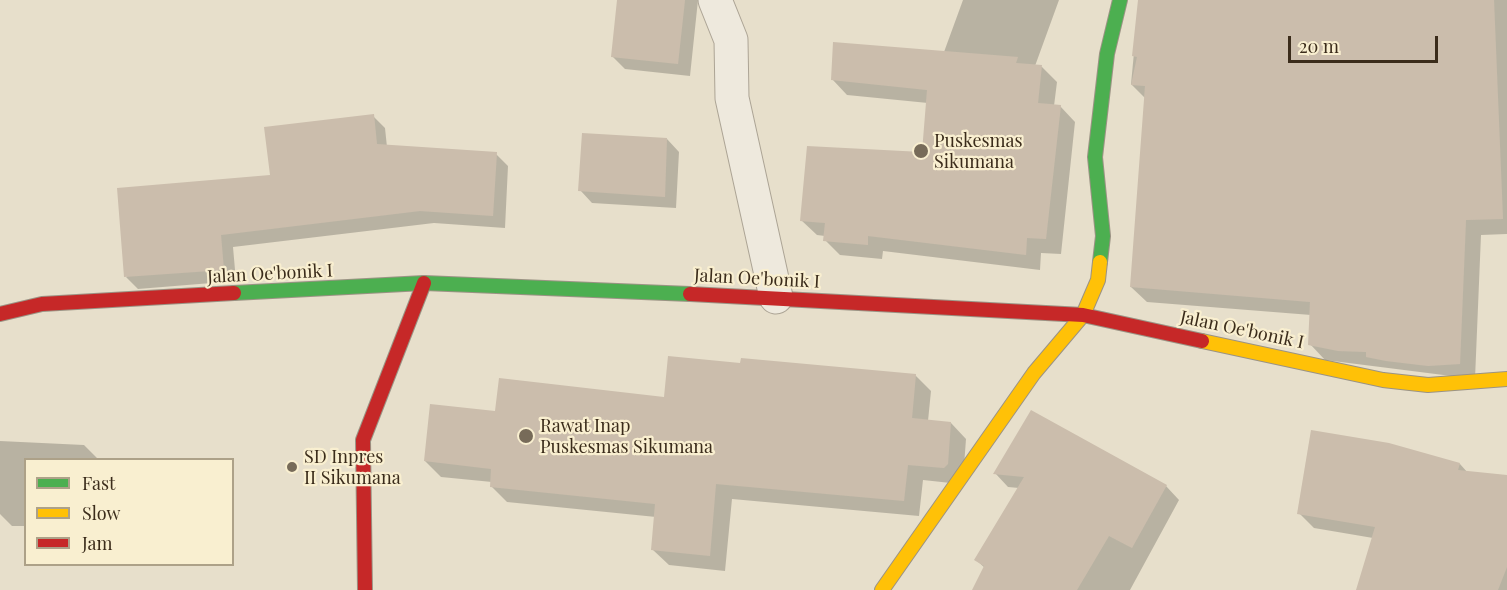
<!DOCTYPE html>
<html>
<head>
<meta charset="utf-8">
<style>
	body { margin:0 }
	#map { position:relative; width:1507px; height:590px; overflow:hidden; background:#e7dfcb; font-family:"Playfair Display",serif }
	canvas { display:block }
	.legend { position:absolute; left:24px; top:458px; width:210px; height:108px; box-sizing:border-box; background:#f9efd0; border:2px solid #ada188; margin:0; padding:8px 10px; list-style:none; font-size:18px; color:#3b2c1b }
	.legend li { display:flex; align-items:center; gap:12px; height:30px }
	.legend b { width:30px; border:2px solid #ada188 }
	.scale { position:absolute; left:1288px; top:36px; width:150px; height:27px; box-sizing:border-box; border:3px solid #3b2c1b; border-top:0; padding-left:8px; font-size:18px; line-height:21px; white-space:nowrap; color:#3b2c1b; -webkit-text-stroke:4px #f9efd0; paint-order:stroke }
</style>
</head>
<body>
<div id="map">
<canvas width="1507" height="590"></canvas>
<ul class="legend">
<li><b style="height:8px;background:#4caf50"></b>Fast</li>
<li><b style="height:8px;background:#ffc107"></b>Slow</li>
<li><b style="height:8px;background:#c62828"></b>Jam</li>
</ul>
<div class="scale">20 m</div>
</div>
<script>
const ctx = document.querySelector('canvas').getContext('2d');
ctx.lineJoin = 'round';
function paint(path, color) { ctx.fillStyle = color; ctx.fill(path, 'evenodd'); }
const poly = rows => new Path2D(rows.map(r => 'M' + r).join(''));
function trace(path, color, width, dash) { ctx.strokeStyle = color; ctx.lineWidth = width; ctx.lineCap = dash ? 'butt' : 'round'; ctx.setLineDash(dash || []); ctx.stroke(path); }
function drawText(font, color, halo, rows, align = 'center') {
  ctx.font = font + ' "Playfair Display",serif'; ctx.lineWidth = 4.5; ctx.setLineDash([]); ctx.textBaseline = 'middle'; ctx.strokeStyle = halo; ctx.fillStyle = color; for (const [text, x, y, turn = 0] of rows) {
    ctx.save(); ctx.translate(x, y); ctx.rotate((+turn || 0) * Math.PI / 180); ctx.textAlign = isNaN(turn) ? turn : align; if (halo) ctx.strokeText(text, 0, 0); ctx.fillText(text, 0, 0); ctx.restore();
  }
}
const shadow = poly([
	[618,0,698,0,690,76,625,69,612,56],
	[963,0,1059,0,1035,66,1042,67,1057,82,1054,106,1060,106,1075,122,1061,254,1041,253,1040,270,883,251,882,259,840,255,825,240,825,236,817,235,801,220,924,154,928,103,847,95,832,79,944,52],
	[1139,0,1507,0,1507,234,1481,235,1475,379,1325,360,1310,344,1311,315,1147,302,1131,287,1146,99,1131,84],
	[373,116,385,128,387,147,496,154,508,166,505,228,434,223,233,247,236,281,138,289,126,277,271,176],
	[667,139,679,152,676,208,592,203,580,190],
	[742,364,915,375,931,391,928,421,951,423,966,439,963,480,960,484,923,480,919,516,732,499,725,571,669,565,653,550,656,517,507,502,491,486,492,482,441,477,425,461,496,413,666,398],
	[0,441,84,445,99,460,26,460,26,526,12,526,0,514],
	[1460,464,1468,473,1507,477,1507,590,1358,590,1373,538,1314,528,1299,513],
	[995,473,1166,486,1179,500,1130,590,974,590,985,568,976,560,1019,488,1008,487]
]);
const building = poly([
	[617,0,685,0,678,64,611,57],
	[1138,0,1494,0,1503,219,1466,220,1460,364,1428,366,1386,361,1366,357,1366,352,1338,351,1308,345,1310,302,1130,287,1145,86,1131,85,1137,57,1132,56],
	[833,42,1018,57,1016,63,1042,65,1038,103,1061,105,1046,239,1027,238,1026,255,868,236,868,245,823,241,825,223,800,221,807,146,922,152,927,90,831,80],
	[374,114,377,144,497,152,493,216,420,211,221,235,224,270,124,277,117,188,270,175,264,127],
	[582,133,667,138,665,197,578,191],
	[668,356,740,363,741,358,916,374,912,418,951,422,948,464,944,468,908,465,904,501,716,484,710,556,651,550,655,504,490,487,491,469,424,461,430,404,495,411,499,378,664,397],
	[1031,410,1167,485,1132,548,1109,536,1077,590,972,590,984,566,974,560,1024,477,993,474],
	[1311,430,1389,443,1460,463,1458,470,1507,475,1507,567,1498,590,1356,590,1375,527,1297,514]
]);
const street = poly([
	[715,0,731,40,732,98,776,297]
]);
const fast = poly([
	[1100,262,1103,236,1095,157,1107,54,1120,0],
	[234,293,424,283,690,294]
]);
const slow = poly([
	[1202,341,1383,380,1428,385,1507,379],
	[882,590,1034,373,1083,315,1098,280,1100,262]
]);
const jam = poly([
	[690,294,1083,315,1202,341],
	[0,314,42,304,234,293],
	[365,590,363,440,424,283]
]);
const markers = [
	[921,151,8,"#776b59"],
	[526,436,8,"#776b59"],
	[292,467,6,"#776b59"]
];
const poiNames = [
	["Puskesmas",934,141],
	["Sikumana",934,162],
	["Rawat Inap",540,426],
	["Puskesmas Sikumana",540,447],
	["SD Inpres",304,457],
	["II Sikumana",304,478]
];
const streetNames = [
	["Jalan Oe'bonik I",270,274,-3],
	["Jalan Oe'bonik I",757,279,3],
	["Jalan Oe'bonik I",1242,330,12]
];
paint(shadow, '#0003');
paint(building, '#cbbdac');
trace(street, '#aca495', 35);
trace(fast, '#9b9384', 16);
trace(slow, '#9b9384', 16);
trace(jam, '#9b9384', 16);
trace(street, '#eee9dd', 33);
trace(fast, '#4caf50', 14);
trace(slow, '#ffc107', 14);
trace(jam, '#c62828', 14);
for (const [x, y, r, color] of markers) { const dot = new Path2D(); dot.arc(x, y, r, 0, 2 * Math.PI); ctx.fillStyle = color; ctx.fill(dot); trace(dot, '#f9efd0', 2); }
drawText('18px', '#3b2c1b', '#f9efd0', poiNames, 'left');
drawText('18px', '#3b2c1b', '#f9efd0', streetNames);
</script>
</body>
</html>
